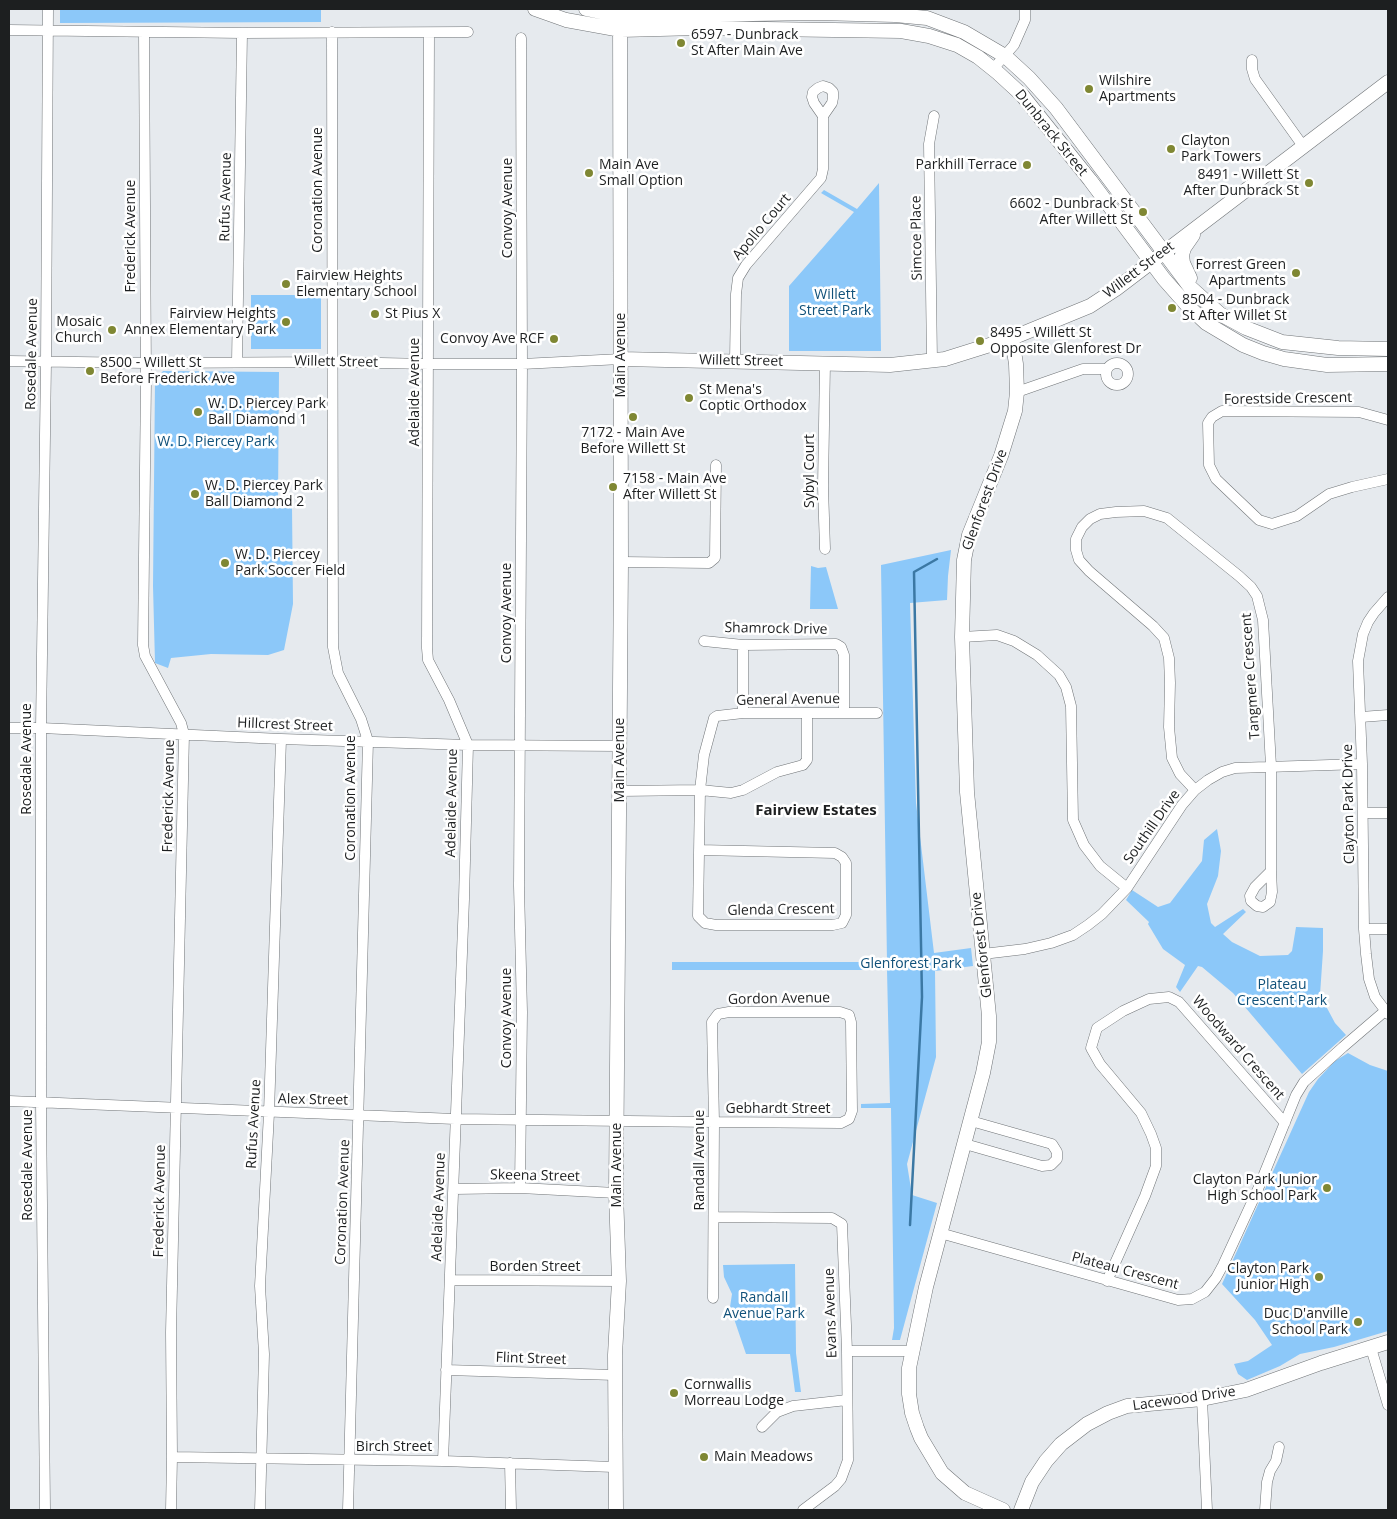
<!DOCTYPE html>
<html>
<head>
<meta charset="utf-8">
<style>
	body { margin:0 }
	#map { position:relative; width:1397px; height:1519px; overflow:hidden; background:#e6eaee; font-family:"Open Sans",sans-serif }
	canvas { display:block }
	.frame { position:absolute; inset:0; border:10px solid #1d1f20; pointer-events:none }
</style>
</head>
<body>
<div id="map">
<canvas width="1397" height="1519"></canvas>
<div class="frame"></div>
</div>
<script>
const ctx = document.querySelector('canvas').getContext('2d');
ctx.lineJoin = 'round';
function paint(path, color) { ctx.fillStyle = color; ctx.fill(path, 'evenodd'); }
const poly = rows => new Path2D(rows.map(r => 'M' + r).join(''));
function trace(path, color, width, dash) { ctx.strokeStyle = color; ctx.lineWidth = width; ctx.lineCap = dash ? 'butt' : 'round'; ctx.setLineDash(dash || []); ctx.stroke(path); }
function drawText(font, color, halo, rows, align = 'center') {
  ctx.font = font + ' "Open Sans",sans-serif'; ctx.lineWidth = 5; ctx.setLineDash([]); ctx.textBaseline = 'middle'; ctx.strokeStyle = halo; ctx.fillStyle = color; for (const [text, x, y, turn = 0] of rows) {
    ctx.save(); ctx.translate(x, y); ctx.rotate((+turn || 0) * Math.PI / 180); ctx.textAlign = isNaN(turn) ? turn : align; if (halo) ctx.strokeText(text, 0, 0); ctx.fillText(text, 0, 0); ctx.restore();
  }
}
const green = poly([
	[60,9,321,9,321,22,60,23],
	[879,183,881,351,789,351,789,286,854,212,821,193,824,190,857,209],
	[251,295,321,295,321,349,251,349],
	[163,371,279,372,278,503,292,507,293,604,284,650,268,655,211,654,171,658,168,668,155,663,153,586,155,381],
	[951,550,948,576,947,600,910,603,916,803,934,953,971,948,973,966,935,971,936,1057,907,1164,912,1195,937,1203,900,1340,892,1340,894,1328,891,1108,861,1108,861,1104,890,1103,887,970,672,970,672,962,887,962,881,565],
	[811,566,818,568,826,567,838,609,810,609],
	[1217,829,1221,851,1218,876,1207,904,1211,923,1215,927,1243,909,1246,912,1223,934,1232,942,1260,956,1288,955,1292,951,1296,927,1323,928,1323,951,1320,995,1335,1023,1346,1035,1302,1074,1233,993,1202,967,1198,966,1180,992,1176,987,1185,965,1163,949,1148,924,1149,922,1126,900,1132,890,1158,907,1170,903,1202,861,1204,840],
	[1348,1053,1370,1065,1388,1071,1388,1331,1334,1347,1300,1354,1280,1366,1247,1380,1238,1374,1234,1364,1248,1361,1272,1345,1255,1320,1222,1284,1309,1092,1318,1079,1335,1061],
	[795,1264,796,1353,801,1392,795,1392,790,1354,746,1354,730,1307,732,1294,724,1277,723,1265]
]);
const stream = poly([
	[910,1225,922,997,914,572,937,559]
]);
const street = poly([
	[9,30,242,33,468,32],
	[144,32,146,379,143,645,145,656,181,723,184,734,171,1332,172,1457,171,1510],
	[332,32,333,647,338,673,361,719,368,741,348,1510],
	[429,33,427,648,428,660,449,700,468,745,464,899,443,1461],
	[1252,60,1252,69,1255,79,1303,146],
	[993,69,1014,45,1025,20,1025,9],
	[9,361,145,363,332,362,429,364,522,364,621,359],
	[735,361,736,294,738,278,746,265,821,178,823,169,823,116,832,103,833,98,833,92,829,88,823,86,818,88,813,92,812,97,814,103,823,116],
	[932,361,929,144,934,116],
	[237,362,242,33],
	[825,363,823,487,825,549],
	'1106 374a11 11 0 1 1 22 0a11 11 0 1 1-22 0Z',
	[1017,392,1083,369,1107,369],
	[1388,420,1359,412,1222,411,1212,417,1208,423,1209,465,1216,479,1259,520,1272,524,1297,516,1329,494,1352,487,1388,479],
	[621,562,709,563,715,558,716,465],
	[1388,597,1374,613,1368,622,1363,634,1358,661,1362,764,1364,929,1366,954,1369,979,1375,997,1388,1014],
	[962,637,997,635,1014,641,1037,655,1059,675,1066,687,1071,706,1073,820,1084,845,1100,866,1127,888],
	[704,641,743,645,836,644,841,647,844,655,844,713],
	[743,645,743,713],
	[1361,717,1388,715],
	[9,728,41,728,281,739,468,745,620,746],
	[1195,790,1180,774,1172,758,1169,727,1170,683,1169,658,1164,638,1153,626,1089,571,1079,560,1076,550,1076,539,1082,527,1090,519,1100,514,1116,512,1144,511,1167,518,1239,576,1251,587,1257,596,1263,620,1271,766,1271,871,1272,892,1270,902,1263,907,1257,906,1251,901,1250,896,1255,887,1271,871],
	[620,791,700,790,731,793,743,790,777,772,803,765,807,760,807,714],
	[1363,813,1388,813],
	[699,850,835,853,842,857,846,863,846,915,842,923,833,925,716,925,705,923,698,916,700,790,704,755,714,718,717,716,743,713,877,713],
	[1364,929,1388,929],
	[983,954,1025,949,1051,943,1073,935,1088,925,1102,914,1127,888,1182,805,1195,790,1208,780,1222,772,1235,768,1362,764],
	[9,1101,455,1119,714,1122,841,1123,849,1119,852,1111,851,1022,849,1015,840,1012,729,1012,718,1014,712,1022,714,1122,713,1298],
	[965,1144,1042,1166,1051,1165,1057,1159,1057,1152,1052,1144,971,1121],
	[520,1188,522,1012,519,886,522,364,521,38],
	[454,1189,520,1188,616,1193],
	[714,1217,832,1218,842,1224,847,1351,848,1460,841,1479,835,1486,803,1510],
	[940,1233,1178,1300,1192,1299,1205,1292,1216,1278,1223,1265,1258,1189,1296,1095,1304,1082,1343,1047,1385,1011],
	[450,1280,619,1281],
	[1107,1281,1145,1196,1156,1166,1156,1148,1151,1134,1141,1113,1100,1064,1091,1048,1097,1028,1123,1011,1149,999,1169,997,1179,1002,1285,1123],
	[1371,1348,1388,1405],
	[847,1351,911,1351],
	[446,1370,615,1375],
	[1202,1399,1207,1510],
	[762,1427,777,1412,793,1406,847,1400],
	[172,1457,443,1461,614,1467],
	[510,1463,511,1510],
	[45,1510,41,1103,41,728,46,362,48,9],
	[260,1510,264,1354,260,1286,269,1113,281,739],
	[1265,1510,1267,1482,1270,1471,1276,1461,1279,1447]
]);
const secondary = poly([
	[535,9,566,20,621,30,698,28,901,31,929,36,957,45,978,57,998,73,1022,95,1090,180,1164,279,1187,305,1206,323,1243,345,1263,353,1284,359,1327,365,1388,364],
	[586,9,620,16,818,13,895,15,927,18,964,32,1005,56,1029,78,1056,108,1190,287,1220,314,1246,328,1282,342,1338,348,1388,349],
	[1190,278,1183,263,1182,255,1184,248,1193,235],
	[621,359,890,365,945,359,1012,338,1090,306,1116,289,1388,82],
	[616,1510,615,1355,619,1281,616,1193,621,562,620,9],
	[1003,1510,965,1493,942,1473,921,1438,917,1428,912,1413,909,1394,909,1368,926,1287,983,1073,989,1042,989,1016,967,792,962,637,964,560,969,535,1001,456,1015,411,1017,392,1016,364,1012,338],
	[1021,1510,1032,1482,1046,1461,1061,1444,1087,1424,1108,1413,1127,1406,1202,1399,1246,1390,1321,1363,1388,1342]
]);
const markers = [
	[681,43,5,"#7f8733"],
	[1089,89,5,"#7f8733"],
	[1171,149,5,"#7f8733"],
	[1027,165,5,"#7f8733"],
	[589,173,5,"#7f8733"],
	[1309,183,5,"#7f8733"],
	[1143,212,5,"#7f8733"],
	[1296,273,5,"#7f8733"],
	[286,284,5,"#7f8733"],
	[1172,308,5,"#7f8733"],
	[375,314,5,"#7f8733"],
	[286,322,5,"#7f8733"],
	[112,330,5,"#7f8733"],
	[554,339,5,"#7f8733"],
	[980,341,5,"#7f8733"],
	[90,371,5,"#7f8733"],
	[689,398,5,"#7f8733"],
	[198,412,5,"#7f8733"],
	[633,417,5,"#7f8733"],
	[613,487,5,"#7f8733"],
	[195,494,5,"#7f8733"],
	[225,563,5,"#7f8733"],
	[1327,1188,5,"#7f8733"],
	[1319,1277,5,"#7f8733"],
	[1358,1322,5,"#7f8733"],
	[674,1393,5,"#7f8733"],
	[704,1457,5,"#7f8733"]
];
const poiNames = [
	["6597 - Dunbrack",691,35],
	["St After Main Ave",691,51],
	["Wilshire",1099,81],
	["Apartments",1099,97],
	["Clayton",1181,141],
	["Park Towers",1181,157],
	["Main Ave",599,165],
	["Small Option",599,181],
	["Parkhill Terrace",1017,165,"right"],
	["8491 - Willett St",1299,175,"right"],
	["After Dunbrack St",1299,191,"right"],
	["6602 - Dunbrack St",1133,204,"right"],
	["After Willett St",1133,220,"right"],
	["Forrest Green",1286,265,"right"],
	["Apartments",1286,281,"right"],
	["Fairview Heights",296,276],
	["Elementary School",296,292],
	["8504 - Dunbrack",1182,300],
	["St After Willet St",1182,316],
	["Fairview Heights",276,314,"right"],
	["Annex Elementary Park",276,330,"right"],
	["St Pius X",385,314],
	["Mosaic",102,322,"right"],
	["Church",102,338,"right"],
	["8495 - Willett St",990,333],
	["Opposite Glenforest Dr",990,349],
	["Convoy Ave RCF",544,339,"right"],
	["8500 - Willett St",100,363],
	["Before Frederick Ave",100,379],
	["St Mena's",699,390],
	["Coptic Orthodox",699,406],
	["W. D. Piercey Park",208,404],
	["Ball Diamond 1",208,420],
	["7172 - Main Ave",633,433,"center"],
	["Before Willett St",633,449,"center"],
	["7158 - Main Ave",623,479],
	["After Willett St",623,495],
	["W. D. Piercey Park",205,486],
	["Ball Diamond 2",205,502],
	["W. D. Piercey",235,555],
	["Park Soccer Field",235,571],
	["Clayton Park Junior",1317,1180,"right"],
	["High School Park",1317,1196,"right"],
	["Clayton Park",1309,1269,"right"],
	["Junior High",1309,1285,"right"],
	["Duc D'anville",1348,1314,"right"],
	["School Park",1348,1330,"right"],
	["Cornwallis",684,1385],
	["Morreau Lodge",684,1401],
	["Main Meadows",714,1457]
];
const streetNames = [
	["Dunbrack Street",1051,133,51],
	["Coronation Avenue",318,190,-90],
	["Rufus Avenue",226,197,-89],
	["Convoy Avenue",508,208,-90],
	["Apollo Court",762,227,-50],
	["Frederick Avenue",131,236,-90],
	["Simcoe Place",917,238,-91],
	["Willett Street",1139,270,-37],
	["Rosedale Avenue",32,354,-89],
	["Main Avenue",621,355,-90],
	["Willett Street",741,361,1],
	["Willett Street",336,362,1],
	["Adelaide Avenue",415,392,-90],
	["Forestside Crescent",1288,399,-1],
	["Sybyl Court",810,471,-90],
	["Glenforest Drive",985,500,-70],
	["Convoy Avenue",507,613,-90],
	["Shamrock Drive",776,629,1],
	["Tangmere Crescent",1251,676,-94],
	["General Avenue",788,700,-1],
	["Hillcrest Street",285,725,2],
	["Rosedale Avenue",27,759,-90],
	["Main Avenue",620,760,-90],
	["Frederick Avenue",169,796,-89],
	["Coronation Avenue",351,798,-90],
	["Adelaide Avenue",452,803,-89],
	["Clayton Park Drive",1349,804,-91],
	["Southill Drive",1152,827,-55],
	["Glenda Crescent",781,910,-1],
	["Glenforest Drive",982,945,-96],
	["Gordon Avenue",779,999,-1],
	["Convoy Avenue",507,1018,-90],
	["Woodward Crescent",1238,1048,49],
	["Alex Street",313,1100,1],
	["Gebhardt Street",778,1109],
	["Rufus Avenue",254,1124,-87],
	["Randall Avenue",700,1160,-90],
	["Rosedale Avenue",28,1165,-90],
	["Main Avenue",617,1165,-90],
	["Skeena Street",535,1176,1],
	["Frederick Avenue",160,1201,-89],
	["Coronation Avenue",343,1202,-88],
	["Adelaide Avenue",439,1207,-88],
	["Borden Street",535,1267],
	["Plateau Crescent",1125,1271,15],
	["Evans Avenue",831,1313,-92],
	["Flint Street",531,1359,2],
	["Lacewood Drive",1184,1399,-8],
	["Birch Street",394,1447]
];
const parkNames = [
	["Willett",835,295],
	["Street Park",835,311],
	["W. D. Piercey Park",216,442],
	["Glenforest Park",911,964],
	["Plateau",1282,985],
	["Crescent Park",1282,1001],
	["Randall",764,1298],
	["Avenue Park",764,1314]
];
const neighbourhoodNames = [
	["Fairview Estates",816,811]
];
paint(green, '#8cc8f9');
trace(stream, '#3b78a4', 2.5);
trace(street, '#707477', 11);
trace(secondary, '#707477', 15);
trace(street, '#fff', 10);
trace(secondary, '#fff', 14);
for (const [x, y, r, color] of markers) { const dot = new Path2D(); dot.arc(x, y, r, 0, 2 * Math.PI); ctx.fillStyle = color; ctx.fill(dot); trace(dot, '#fff', 2); }
drawText('14px', '#1d1f20', '#fff', poiNames, 'left');
drawText('14px', '#1d1f20', '#fff', streetNames);
drawText('14px', '#10517a', '#fff', parkNames);
drawText('bold 15px', '#1d1f20', '#fff', neighbourhoodNames);
</script>
</body>
</html>
